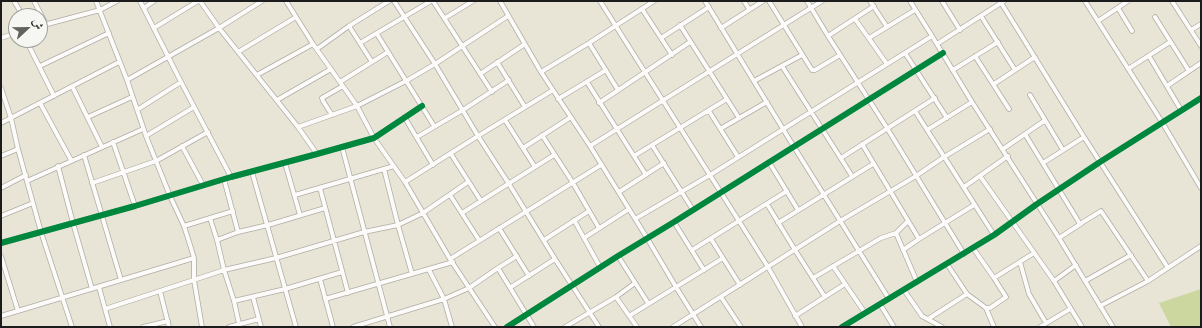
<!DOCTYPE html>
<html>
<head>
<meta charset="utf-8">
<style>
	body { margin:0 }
	#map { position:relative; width:1202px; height:328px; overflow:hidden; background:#e8e5d7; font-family:"EB Garamond",Amiri,serif }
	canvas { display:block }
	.frame { position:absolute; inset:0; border:2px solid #1c1c1c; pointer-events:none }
	.north { position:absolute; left:8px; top:8px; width:40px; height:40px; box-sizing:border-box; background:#f6f6f2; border:1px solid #9f9f9c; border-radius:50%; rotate:68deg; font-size:11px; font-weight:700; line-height:16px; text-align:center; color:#1c1c1c }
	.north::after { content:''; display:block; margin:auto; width:14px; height:18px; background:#63625d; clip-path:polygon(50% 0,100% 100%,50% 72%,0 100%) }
</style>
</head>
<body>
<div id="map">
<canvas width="1202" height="328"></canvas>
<div class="frame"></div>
<div class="north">ش</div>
</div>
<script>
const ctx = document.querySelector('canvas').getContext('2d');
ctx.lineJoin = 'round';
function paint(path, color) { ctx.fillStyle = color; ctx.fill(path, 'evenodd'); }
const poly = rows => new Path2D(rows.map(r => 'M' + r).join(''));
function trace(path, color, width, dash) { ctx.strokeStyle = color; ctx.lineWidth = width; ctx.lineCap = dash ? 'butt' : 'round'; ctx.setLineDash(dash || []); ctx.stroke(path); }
const green = poly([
	[1201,289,1201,327,1171,327,1159,303]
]);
const minor = poly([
	[14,1,23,16],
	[34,1,46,24],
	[96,1,127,80,146,136,170,196,184,226,191,248,194,258,194,280,202,327],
	[140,1,181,82,231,177],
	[200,1,219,28,298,127,317,154],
	[286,1,313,44,357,106,374,138,405,182,450,259,495,327],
	[394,1,435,64,478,136,509,184,555,259,599,327],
	[433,1,492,92],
	[500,1,541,72,590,146,647,238,676,287,701,327],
	[600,1,768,267,802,327],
	[705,1,794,147,889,299],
	[744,1,749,9],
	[769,1,812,70,815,70,840,55],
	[807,1,828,36,887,128,964,254],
	[870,1,887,27],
	[910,1,932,36,972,102,1059,238,1113,327],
	[942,1,960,30],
	[1000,1,1084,137,1168,268],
	[1085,1,1162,122,1201,188],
	[1172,1,1201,46],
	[144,8,154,1],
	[1118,8,1132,31],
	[642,9,672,55],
	[981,16,1015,70],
	[1155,17,1189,71],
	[445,18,473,1],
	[855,19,887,64],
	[1098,21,1128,1],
	[680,25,739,118],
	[40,26,100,10,117,1],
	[349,26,372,62],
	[154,28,198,1],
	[721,28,763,1],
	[1191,30,1201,24],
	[377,34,434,126],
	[828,36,874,6],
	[1,38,16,33],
	[661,38,709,7],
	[869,38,915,10],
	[26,40,54,96],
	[360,43,431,1],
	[589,43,618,90],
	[937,44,1004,1],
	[317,49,349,26,389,1],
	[238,52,296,17],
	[905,53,947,118],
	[975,56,1009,109],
	[1149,56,1181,110],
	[497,62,525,107],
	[40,66,109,33],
	[782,66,852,176],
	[1128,69,1170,42],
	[953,70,998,42],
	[541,72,589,43,654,1],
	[480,74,525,44],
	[257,75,313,44],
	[127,80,219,28,262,1],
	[754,81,802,55],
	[340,82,388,52],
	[587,82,646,175],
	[994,84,1035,57],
	[72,86,102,147],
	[1167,86,1201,63],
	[1,88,11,118,18,149,41,232,72,327],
	[1030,95,1063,150],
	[558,99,606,70],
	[277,100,331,69],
	[40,103,71,160],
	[599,103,690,42],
	[137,110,181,82],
	[709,111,738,157],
	[915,111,994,235],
	[332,115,323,101,322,98,343,86],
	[88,117,132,97],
	[405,118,433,165],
	[505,120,535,167],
	[1,123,119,62],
	[298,127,357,106,406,81,435,64,508,16],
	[720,129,767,102],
	[927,130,972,102],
	[1025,134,1080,224,1101,211,1148,281],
	[542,135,573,183,599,228],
	[146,136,194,107],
	[417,137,463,110,509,80],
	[113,142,135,206],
	[862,144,919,239],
	[652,145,693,210],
	[182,146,203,185],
	[590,146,822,1],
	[342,147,390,327],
	[523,148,571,117],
	[1003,149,1044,121],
	[451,154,481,201],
	[84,155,121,280],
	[1,156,18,149],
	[634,156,727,99],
	[841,158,935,98],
	[769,162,798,210],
	[285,163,300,215],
	[1043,163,1084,137],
	[58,166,73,223,92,289],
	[384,169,398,225,412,274],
	[252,172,296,327],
	[980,176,1054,281,1082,327],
	[224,179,238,232],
	[27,181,143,129],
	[405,182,478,136,553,90],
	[92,183,156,161,208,132],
	[964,187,1008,156],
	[1,188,26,175],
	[320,188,348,293],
	[619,192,664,163],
	[295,195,394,166],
	[450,195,479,240],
	[767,204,795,250,825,297],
	[462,213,554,155],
	[1,216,33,203],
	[210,218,217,240,224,270,234,301,239,324],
	[635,219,710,175,932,36],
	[574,220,600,267],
	[674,222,704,270],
	[778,223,873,164],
	[184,226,233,211],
	[499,228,529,276],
	[896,233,917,282],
	[584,238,629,209],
	[1059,238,1082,223],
	[711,239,740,285],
	[217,240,238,232,268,225,325,208],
	[544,240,589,211],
	[1,243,135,206,231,177,317,154,374,138,422,106],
	[973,248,994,278],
	[692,250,787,191],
	[903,250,919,239,974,205],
	[1,256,18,311],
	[618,256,648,303],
	[450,259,601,165],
	[1020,262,1029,294,1046,323],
	[947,264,967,294,986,308,994,327],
	[833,266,865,313],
	[498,268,534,327],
	[429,270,444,299,452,327],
	[813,278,881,238,896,233,908,221],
	[320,279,333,327],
	[1054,281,1076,265],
	[1085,281,1131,255],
	[99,287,110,327],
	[511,287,555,259],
	[904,290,922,316,942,327],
	[160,291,169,327],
	[253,297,261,327],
	[616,297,637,327],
	[721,297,741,327],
	[325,299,453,262],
	[234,301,285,289,342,272],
	[880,304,894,327],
	[1100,306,1148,281,1201,246],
	[986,308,990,308,1006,297,994,278,1034,253],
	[105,309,224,270,276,258,364,232,398,225,423,213,468,182],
	[1,316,194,258],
	[629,316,723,258],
	[795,316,845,284],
	[928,319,967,294],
	[143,327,168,321],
	[229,327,259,319],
	[353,327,444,299,469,288,498,268,517,256],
	[507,327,618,256,674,222,943,53],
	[565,327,616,297,635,283],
	[673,327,840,221,916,176,944,157,990,129],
	[842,327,994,235,1037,204,1100,162,1201,98],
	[1040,327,1070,309]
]);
const cycleway = poly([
	[1,243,135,206,231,177,317,154,374,138,422,106],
	[507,327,618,256,674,222,943,53],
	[842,327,994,235,1037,204,1100,162,1201,98]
]);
paint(green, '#cbd79e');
trace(minor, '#afada4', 5.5);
trace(minor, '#fcfbf9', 4);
trace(cycleway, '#00873e', 6);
</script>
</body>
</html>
